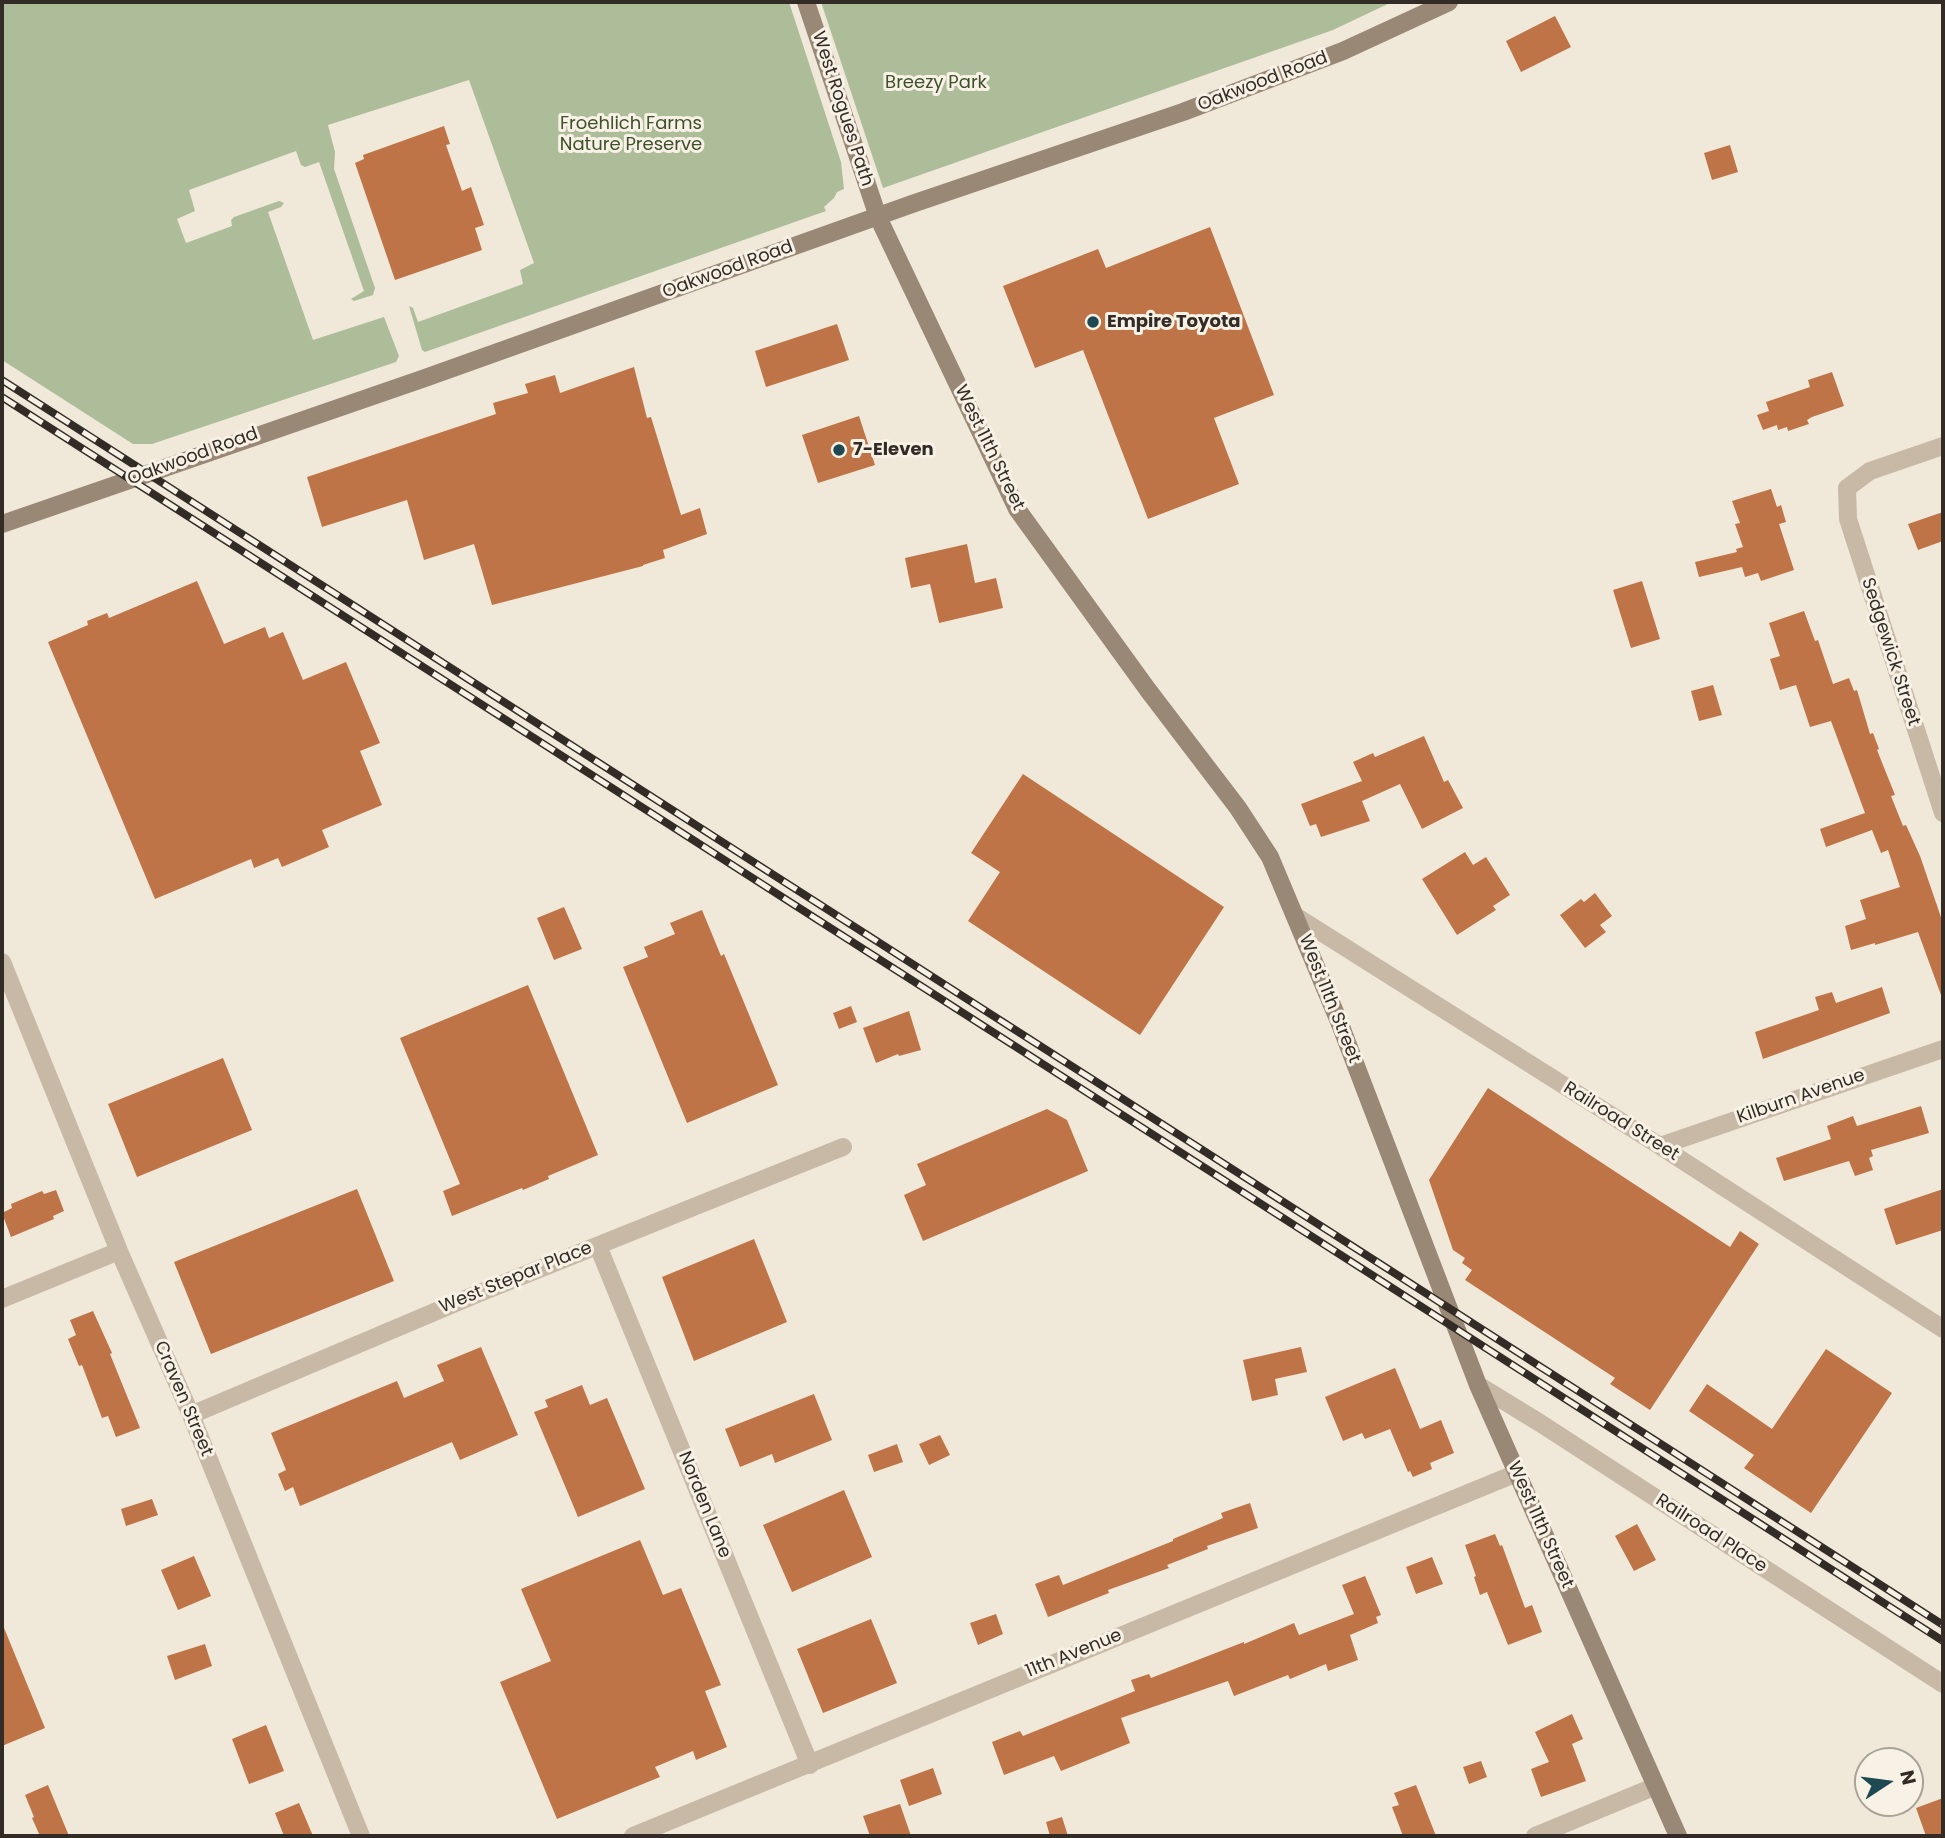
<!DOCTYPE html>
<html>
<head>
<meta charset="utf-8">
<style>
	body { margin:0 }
	#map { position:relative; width:1945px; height:1838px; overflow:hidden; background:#f0e8d9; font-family:Poppins,sans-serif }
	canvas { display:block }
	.frame { position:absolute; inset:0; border:4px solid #332c26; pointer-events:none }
	.north { position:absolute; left:1854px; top:1747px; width:70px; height:70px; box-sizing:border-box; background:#f8f1e5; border:2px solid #a9a299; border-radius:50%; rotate:77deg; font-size:19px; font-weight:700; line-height:28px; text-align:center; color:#332c26 }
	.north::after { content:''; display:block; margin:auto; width:24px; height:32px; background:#1e4852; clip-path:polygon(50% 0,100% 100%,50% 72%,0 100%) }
</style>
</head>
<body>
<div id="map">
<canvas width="1945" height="1838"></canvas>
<div class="frame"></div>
<div class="north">N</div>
</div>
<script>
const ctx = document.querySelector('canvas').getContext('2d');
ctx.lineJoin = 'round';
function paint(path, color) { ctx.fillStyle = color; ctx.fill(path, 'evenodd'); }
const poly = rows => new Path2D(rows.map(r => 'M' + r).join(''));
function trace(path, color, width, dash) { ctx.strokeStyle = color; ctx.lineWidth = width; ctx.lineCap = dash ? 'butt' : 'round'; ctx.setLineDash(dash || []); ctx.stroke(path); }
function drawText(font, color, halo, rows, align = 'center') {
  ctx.font = font + ' Poppins,sans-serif'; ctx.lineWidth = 6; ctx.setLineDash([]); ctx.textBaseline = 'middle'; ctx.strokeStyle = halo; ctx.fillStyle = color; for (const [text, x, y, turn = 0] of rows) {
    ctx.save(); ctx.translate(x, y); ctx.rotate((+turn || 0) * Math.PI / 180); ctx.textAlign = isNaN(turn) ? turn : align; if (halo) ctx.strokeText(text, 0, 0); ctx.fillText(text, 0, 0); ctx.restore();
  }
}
const green = poly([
	[2,2,789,2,841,162,844,189,837,192,834,198,824,207,826,211,425,352,422,350,409,306,413,308,418,322,523,284,520,270,534,263,469,80,328,125,335,152,334,169,375,288,373,295,354,301,351,299,364,291,319,162,305,167,301,165,296,151,189,190,195,211,177,219,186,243,232,226,231,220,234,217,279,201,284,203,281,207,268,212,313,340,384,317,399,356,396,362,152,444,133,444,2,360],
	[821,2,1392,2,1333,30,883,188]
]);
const building = poly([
	[1555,16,1571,47,1521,72,1506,41],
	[444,126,450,144,446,145,462,191,471,187,484,225,475,228,482,250,395,280,355,163,364,159,363,155],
	[1730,145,1738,172,1712,180,1704,153],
	[1210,227,1274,395,1214,418,1239,484,1148,519,1083,350,1035,368,1003,286,1098,249,1106,268],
	[837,324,849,360,766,387,755,351],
	[634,367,647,418,651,417,681,515,700,508,707,534,663,550,665,558,643,565,643,566,492,605,474,544,424,560,407,500,322,527,307,477,496,414,493,403,528,393,525,384,555,375,560,393],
	[1832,372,1844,406,1812,417,1807,420,1809,424,1788,431,1787,427,1778,430,1777,425,1763,430,1757,415,1769,411,1766,402,1810,387,1808,380],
	[859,416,875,465,818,483,802,435],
	[1771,489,1777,507,1781,505,1786,522,1779,524,1794,570,1761,581,1758,573,1745,577,1742,567,1699,577,1695,562,1737,552,1736,549,1743,547,1735,524,1740,523,1732,501],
	[1943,512,1943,541,1918,550,1908,524],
	[967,544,975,583,996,578,1003,608,939,623,930,584,911,588,905,558],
	[197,581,224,644,265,627,269,638,283,632,303,680,346,662,380,743,360,751,382,805,322,830,329,847,282,867,278,858,254,868,251,859,155,899,48,642,88,625,87,621,107,613,109,618],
	[1642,581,1660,639,1631,648,1613,590],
	[1804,611,1815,641,1818,640,1833,684,1849,678,1854,691,1857,690,1870,734,1873,733,1879,749,1877,750,1895,795,1891,796,1903,826,1906,825,1920,856,1943,923,1943,995,1941,995,1918,932,1875,945,1875,943,1851,950,1845,926,1866,919,1860,900,1900,887,1888,850,1881,853,1872,830,1826,847,1820,829,1865,813,1831,721,1810,727,1796,685,1780,690,1770,659,1780,656,1769,623],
	[1713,685,1722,715,1699,721,1691,691],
	[1424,736,1444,782,1448,780,1463,808,1422,829,1400,784,1362,801,1370,821,1321,837,1316,824,1310,826,1301,804,1362,781,1353,762,1373,753,1375,757],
	[1023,774,1224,907,1140,1035,968,921,1000,872,971,853],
	[1465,852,1473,865,1486,857,1510,895,1493,906,1496,910,1457,935,1422,879],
	[1595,893,1612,916,1600,925,1606,932,1585,948,1560,915,1581,899,1584,902],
	[564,907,582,949,554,960,537,918],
	[702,910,721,956,724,954,778,1085,687,1123,623,967,648,957,644,947,675,934,670,923],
	[528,985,598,1155,548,1176,549,1179,523,1190,522,1188,452,1216,443,1191,460,1184,400,1038],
	[1882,987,1890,1013,1763,1059,1755,1032,1819,1010,1815,997,1832,992,1836,1003],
	[851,1006,857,1022,839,1029,833,1013],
	[909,1011,921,1050,899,1056,898,1054,876,1063,863,1028],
	[223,1058,252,1130,137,1177,108,1104],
	[1488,1088,1730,1247,1740,1231,1759,1244,1650,1410,1610,1384,1615,1378,1465,1280,1472,1270,1462,1263,1465,1258,1453,1250,1429,1180],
	[1921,1106,1929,1133,1871,1150,1873,1156,1869,1158,1873,1170,1855,1176,1849,1161,1784,1181,1776,1158,1831,1139,1827,1126,1853,1116,1857,1126],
	[1047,1109,1067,1120,1088,1171,923,1241,904,1195,926,1185,917,1164],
	[357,1189,394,1281,211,1354,174,1262],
	[1943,1189,1943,1230,1896,1245,1884,1209],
	[56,1190,64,1211,53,1216,54,1219,11,1237,2,1213,12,1208,11,1204,42,1191,44,1194],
	[754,1239,787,1322,694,1361,662,1277],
	[93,1311,112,1353,110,1354,140,1428,116,1437,108,1416,102,1418,82,1365,79,1366,68,1339,76,1335,70,1320],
	[481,1347,518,1435,460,1460,452,1442,300,1506,293,1487,285,1491,278,1474,286,1470,271,1433,397,1381,404,1398,444,1381,437,1365],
	[1301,1347,1307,1372,1275,1379,1278,1395,1252,1401,1243,1360],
	[1826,1349,1892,1393,1811,1513,1744,1468,1754,1455,1689,1411,1707,1384,1772,1429],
	[1395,1368,1420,1429,1441,1420,1454,1453,1430,1463,1432,1469,1413,1477,1410,1471,1408,1472,1390,1429,1365,1439,1362,1433,1343,1441,1325,1397],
	[582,1385,590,1405,607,1398,645,1489,578,1517,534,1412,548,1407,545,1400],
	[814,1394,832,1440,775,1463,772,1454,740,1467,725,1429],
	[940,1435,950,1455,929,1465,919,1444],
	[897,1444,903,1462,874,1472,868,1455],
	[844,1490,872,1557,792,1592,763,1525],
	[152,1499,158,1515,126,1526,121,1509],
	[1250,1503,1258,1528,1207,1546,1208,1549,1167,1565,1169,1568,1108,1590,1109,1593,1048,1617,1035,1584,1059,1575,1063,1585,1173,1541,1173,1539,1223,1518,1221,1513],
	[1637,1524,1656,1560,1634,1571,1615,1536],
	[1495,1534,1500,1546,1502,1545,1525,1608,1532,1605,1542,1632,1508,1645,1487,1592,1480,1595,1474,1577,1476,1576,1465,1545],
	[640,1540,663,1595,681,1588,721,1685,705,1691,727,1747,696,1760,693,1751,655,1767,660,1777,557,1819,500,1682,551,1661,521,1589],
	[194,1556,211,1596,178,1610,161,1570],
	[1432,1557,1443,1584,1416,1594,1406,1567],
	[1365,1576,1381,1615,1376,1617,1378,1623,1350,1635,1358,1660,1328,1671,1326,1664,1290,1679,1288,1675,1234,1696,1228,1681,1121,1718,1130,1743,1061,1771,1054,1756,1004,1775,992,1742,1020,1731,1023,1736,1135,1691,1131,1680,1149,1674,1151,1678,1244,1642,1244,1644,1294,1623,1299,1635,1354,1614,1342,1585],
	[996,1614,1003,1634,978,1645,970,1623],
	[871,1619,897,1683,823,1713,797,1649],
	[2,1623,45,1728,2,1746],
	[205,1644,212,1666,175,1680,167,1656],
	[1572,1714,1583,1739,1572,1744,1586,1781,1541,1797,1531,1769,1549,1762,1535,1732],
	[266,1725,284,1771,249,1784,232,1739],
	[1481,1761,1487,1777,1469,1784,1463,1767],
	[933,1768,942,1794,909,1806,900,1780],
	[48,1785,69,1836,40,1836,32,1818,34,1817,25,1795],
	[1416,1785,1436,1836,1403,1836,1392,1807,1399,1805,1394,1793],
	[1943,1798,1943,1836,1926,1836,1916,1808],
	[299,1803,313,1836,284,1836,275,1813],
	[900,1804,911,1836,870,1836,863,1816],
	[1062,1817,1068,1836,1050,1836,1046,1822]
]);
const street = poly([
	[1943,446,1870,471,1847,488,1848,519,1943,813],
	[1297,917,1660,1146,1943,1329],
	[2,962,119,1251,191,1415,361,1836],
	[1660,1146,1943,1049],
	[598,1246,810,1765],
	[2,1299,119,1251],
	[1478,1385,1540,1423,1943,1684],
	[191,1415,477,1294,843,1147],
	[633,1836,1517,1473],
	[1535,1836,1656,1786]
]);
const secondary = poly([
	[806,2,878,217,1017,509,1148,690,1238,808,1270,857,1340,1024,1478,1385,1678,1836],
	[2,524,425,378,912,204,1183,112,1343,51,1449,2]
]);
const rail = poly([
	[2,380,1943,1625],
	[2,397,1943,1641]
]);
const markers = [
	[1093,322,7,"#1e4852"],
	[839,450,7,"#1e4852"]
];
const streetNames = [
	["Oakwood Road",1263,82,-21],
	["West Rogues Path",842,109,72],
	["Oakwood Road",728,270,-20],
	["West 11th Street",989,448,64],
	["Oakwood Road",193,457,-20],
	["Sedgewick Street",1890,652,72],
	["West 11th Street",1329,999,68],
	["Kilburn Avenue",1801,1097,-19],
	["Railroad Street",1621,1122,32],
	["West Stepar Place",516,1278,-22],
	["Craven Street",183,1399,67],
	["Norden Lane",704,1505,68],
	["West 11th Street",1540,1525,66],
	["Railroad Place",1711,1534,33],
	["11th Avenue",1074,1654,-22]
];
const parkNames = [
	["Breezy Park",936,83],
	["Froehlich Farms",631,124],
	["Nature Preserve",631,145]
];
const poiNames = [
	["Empire Toyota",1107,322],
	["7-Eleven",853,450]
];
paint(green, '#adbd9a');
paint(building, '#bf7447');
trace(street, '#c7b9a6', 18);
trace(secondary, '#9a8877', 18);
trace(rail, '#332c26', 8);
trace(rail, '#f8f1e5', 5, [16]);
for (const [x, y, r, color] of markers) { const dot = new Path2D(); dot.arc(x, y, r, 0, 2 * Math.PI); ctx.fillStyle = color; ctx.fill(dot); trace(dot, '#f8f1e5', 2.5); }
drawText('18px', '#332c26', '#f8f1e5', streetNames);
drawText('18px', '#3e502c', '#f8f1e5', parkNames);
drawText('bold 18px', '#332c26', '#f8f1e5', poiNames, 'left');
</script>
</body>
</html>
